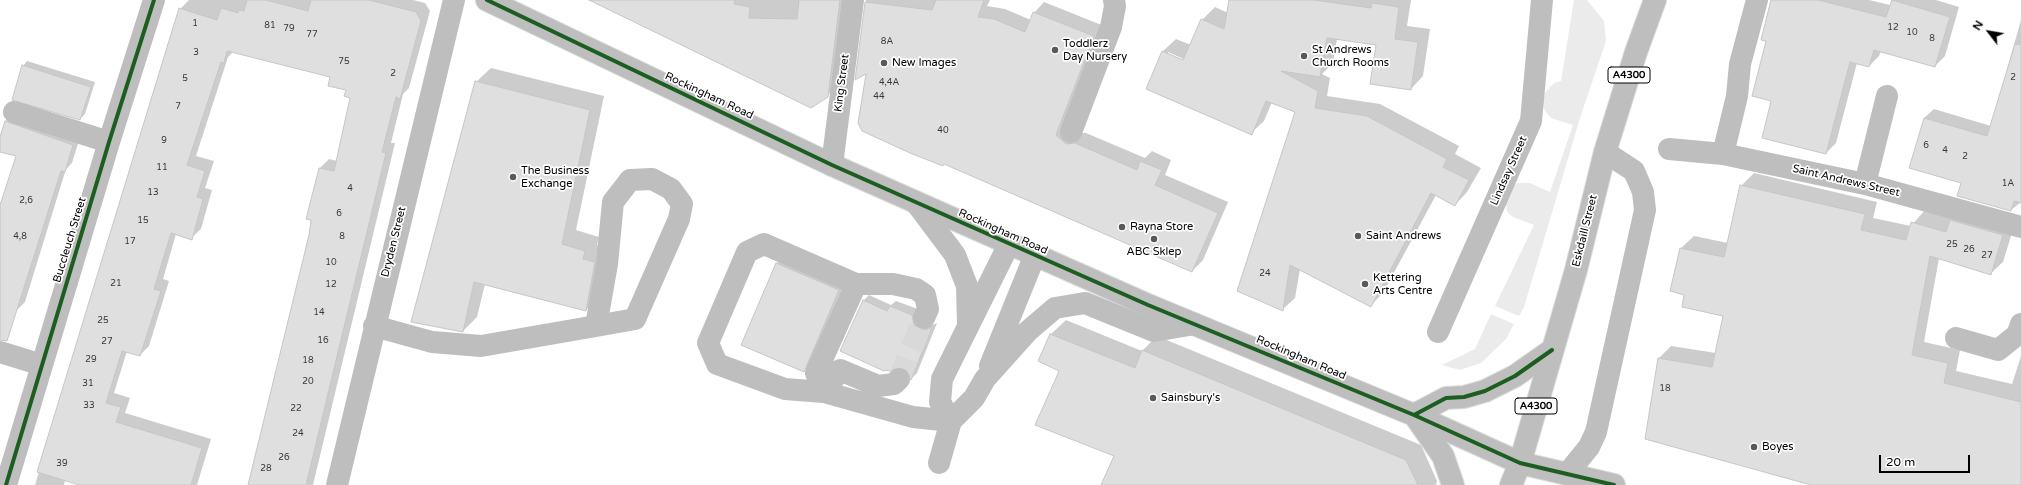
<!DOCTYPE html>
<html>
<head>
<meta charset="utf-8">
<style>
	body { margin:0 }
	#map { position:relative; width:2021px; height:485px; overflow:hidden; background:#fff; font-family:"Varela Round",sans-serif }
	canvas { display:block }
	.north { position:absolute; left:1969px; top:12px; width:40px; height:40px; -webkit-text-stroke:3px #fff; paint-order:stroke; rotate:301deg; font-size:11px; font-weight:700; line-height:16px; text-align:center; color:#000 }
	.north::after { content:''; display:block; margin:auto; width:14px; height:18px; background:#000; clip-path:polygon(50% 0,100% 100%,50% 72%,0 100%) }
	.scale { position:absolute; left:1879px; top:455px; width:91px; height:18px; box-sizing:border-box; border:2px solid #000; border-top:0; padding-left:5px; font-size:12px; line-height:14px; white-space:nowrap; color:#000; -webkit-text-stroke:3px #fff; paint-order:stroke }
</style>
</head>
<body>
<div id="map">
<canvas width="2021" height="485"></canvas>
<div class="north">N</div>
<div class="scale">20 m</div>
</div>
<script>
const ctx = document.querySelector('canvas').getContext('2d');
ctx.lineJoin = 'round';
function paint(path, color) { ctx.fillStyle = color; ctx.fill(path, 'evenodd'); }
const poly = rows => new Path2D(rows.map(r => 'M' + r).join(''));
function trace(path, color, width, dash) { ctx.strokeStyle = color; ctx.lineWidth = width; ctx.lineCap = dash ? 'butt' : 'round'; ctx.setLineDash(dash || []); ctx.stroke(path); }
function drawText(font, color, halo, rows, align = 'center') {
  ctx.font = font + ' "Varela Round",sans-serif'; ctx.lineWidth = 3.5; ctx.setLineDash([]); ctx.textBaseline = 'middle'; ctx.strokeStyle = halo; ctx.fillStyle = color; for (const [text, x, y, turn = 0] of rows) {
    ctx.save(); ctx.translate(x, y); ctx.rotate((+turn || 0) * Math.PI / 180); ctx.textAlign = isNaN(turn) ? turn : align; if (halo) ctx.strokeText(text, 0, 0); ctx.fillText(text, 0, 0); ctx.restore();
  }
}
const green = poly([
	[1574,0,1587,0,1604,21,1606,41,1580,118,1524,307,1519,316,1495,306,1534,225,1513,217,1508,213,1505,204,1510,190,1517,183,1530,183,1550,192,1573,125,1551,118,1545,111,1542,103,1545,93,1554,83,1561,81],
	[1491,314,1514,324,1506,339,1481,363,1460,370,1442,365,1475,349]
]);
const shadow = poly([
	[189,0,413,0,425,3,430,11,409,88,403,94,391,143,395,143,313,485,250,485,302,269,312,219,307,218,320,168,329,159,337,161,352,97,347,90,331,76,233,52,228,57,196,156,214,161,205,188,212,190,201,229,191,238,176,234,163,279,169,281,149,346,140,355,127,351,114,393,130,398,125,413,211,439,197,485,82,485,65,480,64,485,35,485,172,31,180,9],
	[591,0,849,0,838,85,827,96],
	[866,0,990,0,987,6,1005,9,1031,20,1034,13,1044,2,1104,26,1077,133,1086,133,1145,158,1152,151,1171,160,1165,175,1228,202,1203,260,1192,271,867,72,857,78],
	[1230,0,1411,0,1407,26,1430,29,1423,76,1411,89,1377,45,1337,39,1333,63,1322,74,1330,78,1327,96,1380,104,1459,146,1455,154,1481,168,1467,192,1455,205,1436,195,1383,293,1370,306,1300,269,1295,298,1282,310,1297,111,1272,102,1264,121,1251,133,1147,89,1163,51,1176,39,1191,45,1202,20,1215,7,1228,13],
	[1168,52,1188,61,1187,63,1168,54],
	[1772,0,1869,0,1890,5,1892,0,1936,0,1959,7,1945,56,1935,66,1881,51,1879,56,1869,66,1857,63,1836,143,1826,153,1772,100,1768,40],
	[2021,20,2021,202,2011,210,1962,183,1924,118,1934,109,1991,126],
	[27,61,95,82,85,114,80,119,23,66],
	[491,68,604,96,576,230,599,237,597,245,608,248,600,296,586,310,485,284,477,317,463,331,476,82],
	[14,113,80,137,72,163,66,169,25,302,17,310,0,304,0,212,17,156,0,150,0,140,6,121],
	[1754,173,1877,202,1873,218,1911,226,1925,210,2015,223,2003,262,1990,274,1939,258,1924,342,1960,350,1956,371,2012,384,2021,356,2021,485,1815,485,1659,358,1671,346,1716,353,1724,315,1686,294,1681,248,1694,236,1728,243,1741,186],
	[781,259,843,286,808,366,803,371,777,263],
	[869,295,891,305,896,301,918,309,925,324,932,325,937,323,917,373,912,378,909,370,903,366,864,300],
	[1066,320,1142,351,1157,336,1421,445,1437,481,1436,485,1103,485,1115,456,1061,371,1040,360,1051,334]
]);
const building = poly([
	[247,0,266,0,308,11,311,0,369,0,416,12,421,21,400,99,396,97,382,152,386,153,306,485,248,485,309,235,311,220,306,219,319,168,334,171,350,98,344,96,346,90,328,86,330,77,227,51,224,63,221,62,187,165,205,171,197,197,203,199,192,240,171,233,154,289,161,291,140,356,122,351,106,403,121,407,116,422,202,448,191,485,79,485,37,472,179,8,217,20,221,8,238,13,239,10,244,11,247,0],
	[589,0,735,0,734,4,750,7,749,18,797,19,799,0,840,0,828,97,811,108,589,0],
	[936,0,984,0,978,17,994,19,1025,32,1033,12,1094,36,1056,135,1066,144,1075,143,1137,170,1140,161,1162,170,1155,185,1218,213,1192,272,944,164,943,166,910,153,862,131,858,123,866,74,855,80,865,2,932,10,936,0],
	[1229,0,1314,0,1371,8,1372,3,1399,7,1395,39,1418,42,1411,90,1370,84,1376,45,1327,38,1320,77,1281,71,1318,91,1315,108,1367,116,1447,159,1443,167,1469,180,1455,206,1431,193,1371,307,1290,265,1283,311,1237,291,1295,112,1266,101,1252,135,1146,89,1162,51,1183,60,1201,19,1224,29,1229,0],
	[1771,0,1818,0,1886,17,1892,0,1950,17,1935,67,1874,50,1869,67,1850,62,1826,154,1762,138,1771,101,1752,96,1766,41,1761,40,1771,0],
	[2015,44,2021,45,2021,203,2014,201,2011,211,1957,196,1961,183,1909,168,1924,118,1987,136,2015,44],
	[22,65,91,87,80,120,12,100,22,65],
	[475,81,590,110,562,244,585,251,583,259,595,262,586,311,474,282,463,332,411,322,475,81],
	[5,121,73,145,65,172,61,171,7,341,0,340,0,205,16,156,0,152,0,137,5,121],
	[1740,185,1865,214,1861,230,1906,240,1911,222,1946,232,1950,220,2003,235,1991,275,1930,256,1912,355,1948,363,1944,383,2021,402,2021,485,1811,485,1645,439,1658,358,1712,367,1723,316,1682,307,1684,295,1670,291,1680,248,1724,257,1740,185],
	[776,263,839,290,804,372,741,345,776,263],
	[863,300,887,311,890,306,912,315,914,325,919,330,926,330,932,327,911,380,908,370,903,367,896,367,889,371,885,370,884,371,840,351,863,300],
	[1050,334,1135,368,1142,350,1406,460,1418,485,1101,485,1114,456,1035,425,1059,371,1038,361,1050,334]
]);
const minorTunnel = poly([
	[899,379,924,318]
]);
const minor = poly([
	[14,112,109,142],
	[1071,132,1111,27,1115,6,1114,0],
	[1669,149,1723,154,1865,184,2021,227],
	[1723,154,1737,96,1740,64,1757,0],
	[832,165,853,0],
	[1865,184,1887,96],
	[916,203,955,255,967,286,968,325],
	[856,284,893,284,916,289,925,295,928,309,924,318],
	[374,326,432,342,481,346,596,326,635,319,679,219,682,204,671,189,652,179,630,180,613,202,607,264,596,326],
	[1438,332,1531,121,1542,0],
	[1956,338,1998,350,2017,335,2021,324],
	[0,352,42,365],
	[990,366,1035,255],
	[824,392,816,373,856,284,764,244,747,252,708,343,717,364,785,389,824,392,913,417,951,421],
	[824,392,840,370,878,386,894,384,899,379],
	[951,421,940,402,942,379,1009,244],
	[939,463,951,421,974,398,985,379,1028,331,1055,308,1085,303,1154,331,1195,324],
	[1567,474,1589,447,1596,432,1645,210,1643,192,1634,171,1605,152],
	[6,485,109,142,154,0],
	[337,485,454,0]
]);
const major = poly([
	[487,0,832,165,1148,305,1414,415,1520,463,1614,485],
	[1414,415,1446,398,1464,397,1485,391,1515,376,1552,350],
	[1415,416,1443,456,1453,485],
	[1511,485,1520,463,1576,270,1605,152,1636,52,1655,0]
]);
const cycleway = poly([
	[487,0,832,165,1148,305,1414,415,1520,463,1614,485],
	[1414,415,1446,398,1464,397,1485,391,1515,376,1552,350],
	[6,485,109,142,154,0]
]);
const markers = [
	[1055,50,4,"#595959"],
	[1304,56,4,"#595959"],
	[884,63,4,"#595959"],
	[513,177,4,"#595959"],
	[1122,227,4,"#595959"],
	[1358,236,4,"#595959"],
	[1154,239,4,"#595959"],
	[1365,284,4,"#595959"],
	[1153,398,4,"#595959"],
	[1754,447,4,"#595959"]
];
const numberNames = [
	["1",195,24],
	["81",270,26],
	["12",1893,28],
	["79",289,29],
	["10",1912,33],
	["77",312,35],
	["8",1932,39],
	["8A",887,42],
	["3",196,53],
	["75",344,62],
	["2",393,74],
	["2",2013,78],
	["5",185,79],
	["4,4A",889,83],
	["44",879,97],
	["7",178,107],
	["40",943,131],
	["9",164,141],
	["6",1926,146],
	["4",1945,151],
	["2",1965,157],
	["11",162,168],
	["1A",2008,184],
	["4",350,189],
	["13",153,193],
	["2,6",26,201],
	["6",339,214],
	["15",143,221],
	["4,8",20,237],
	["8",342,237],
	["17",130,242],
	["25",1952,245],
	["26",1969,250],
	["27",1987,256],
	["10",331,263],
	["24",1265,274],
	["21",116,284],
	["12",331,285],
	["14",319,313],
	["25",103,321],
	["16",323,341],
	["27",107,342],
	["29",91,360],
	["18",308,361],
	["20",308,382],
	["31",88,384],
	["18",1665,389],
	["33",89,406],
	["22",296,409],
	["24",298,434],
	["26",284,458],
	["39",62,464],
	["28",266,469]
];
const shields = [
	[1629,75,42],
	[1536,406,42]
];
const shieldNames = [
	["A4300",1629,75],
	["A4300",1536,406]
];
const poiNames = [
	["Toddlerz",1063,44],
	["Day Nursery",1063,57],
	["St Andrews",1312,50],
	["Church Rooms",1312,63],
	["New Images",892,63],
	["The Business",521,171],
	["Exchange",521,184],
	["Rayna Store",1130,227],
	["Saint Andrews",1366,236],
	["ABC Sklep",1154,252,"center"],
	["Kettering",1373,278],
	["Arts Centre",1373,291],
	["Sainsbury's",1161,398],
	["Boyes",1762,447]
];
const streetNames = [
	["King Street",842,83,-83],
	["Rockingham Road",709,96,25],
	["Lindsay Street",1509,171,-66],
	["Saint Andrews Street",1846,181,13],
	["Eskdaill Street",1585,231,-76],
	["Rockingham Road",1003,232,24],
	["Buccleuch Street",70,240,-73],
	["Dryden Street",394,242,-76],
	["Rockingham Road",1301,358,23]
];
paint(green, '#ebebeb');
paint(shadow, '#0003');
paint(building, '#dfdfdf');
trace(building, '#c6c6c6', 1);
trace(minorTunnel, '#d9d9d9', 22, [22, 11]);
trace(major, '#dbdbdb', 24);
trace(minor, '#bebebe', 22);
trace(major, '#bebebe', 22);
trace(cycleway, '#1b5e20', 4);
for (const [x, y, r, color] of markers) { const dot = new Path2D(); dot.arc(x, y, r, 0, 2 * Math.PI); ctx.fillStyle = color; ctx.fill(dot); trace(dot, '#fff', 1.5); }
drawText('9px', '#383838', null, numberNames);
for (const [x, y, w] of shields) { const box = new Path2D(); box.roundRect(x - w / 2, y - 8, w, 16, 3); ctx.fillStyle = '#fff'; ctx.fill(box); trace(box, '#000', 1); }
drawText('bold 10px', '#000', null, shieldNames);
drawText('11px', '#000', '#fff', poiNames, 'left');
drawText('11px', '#000', '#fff', streetNames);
</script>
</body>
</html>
